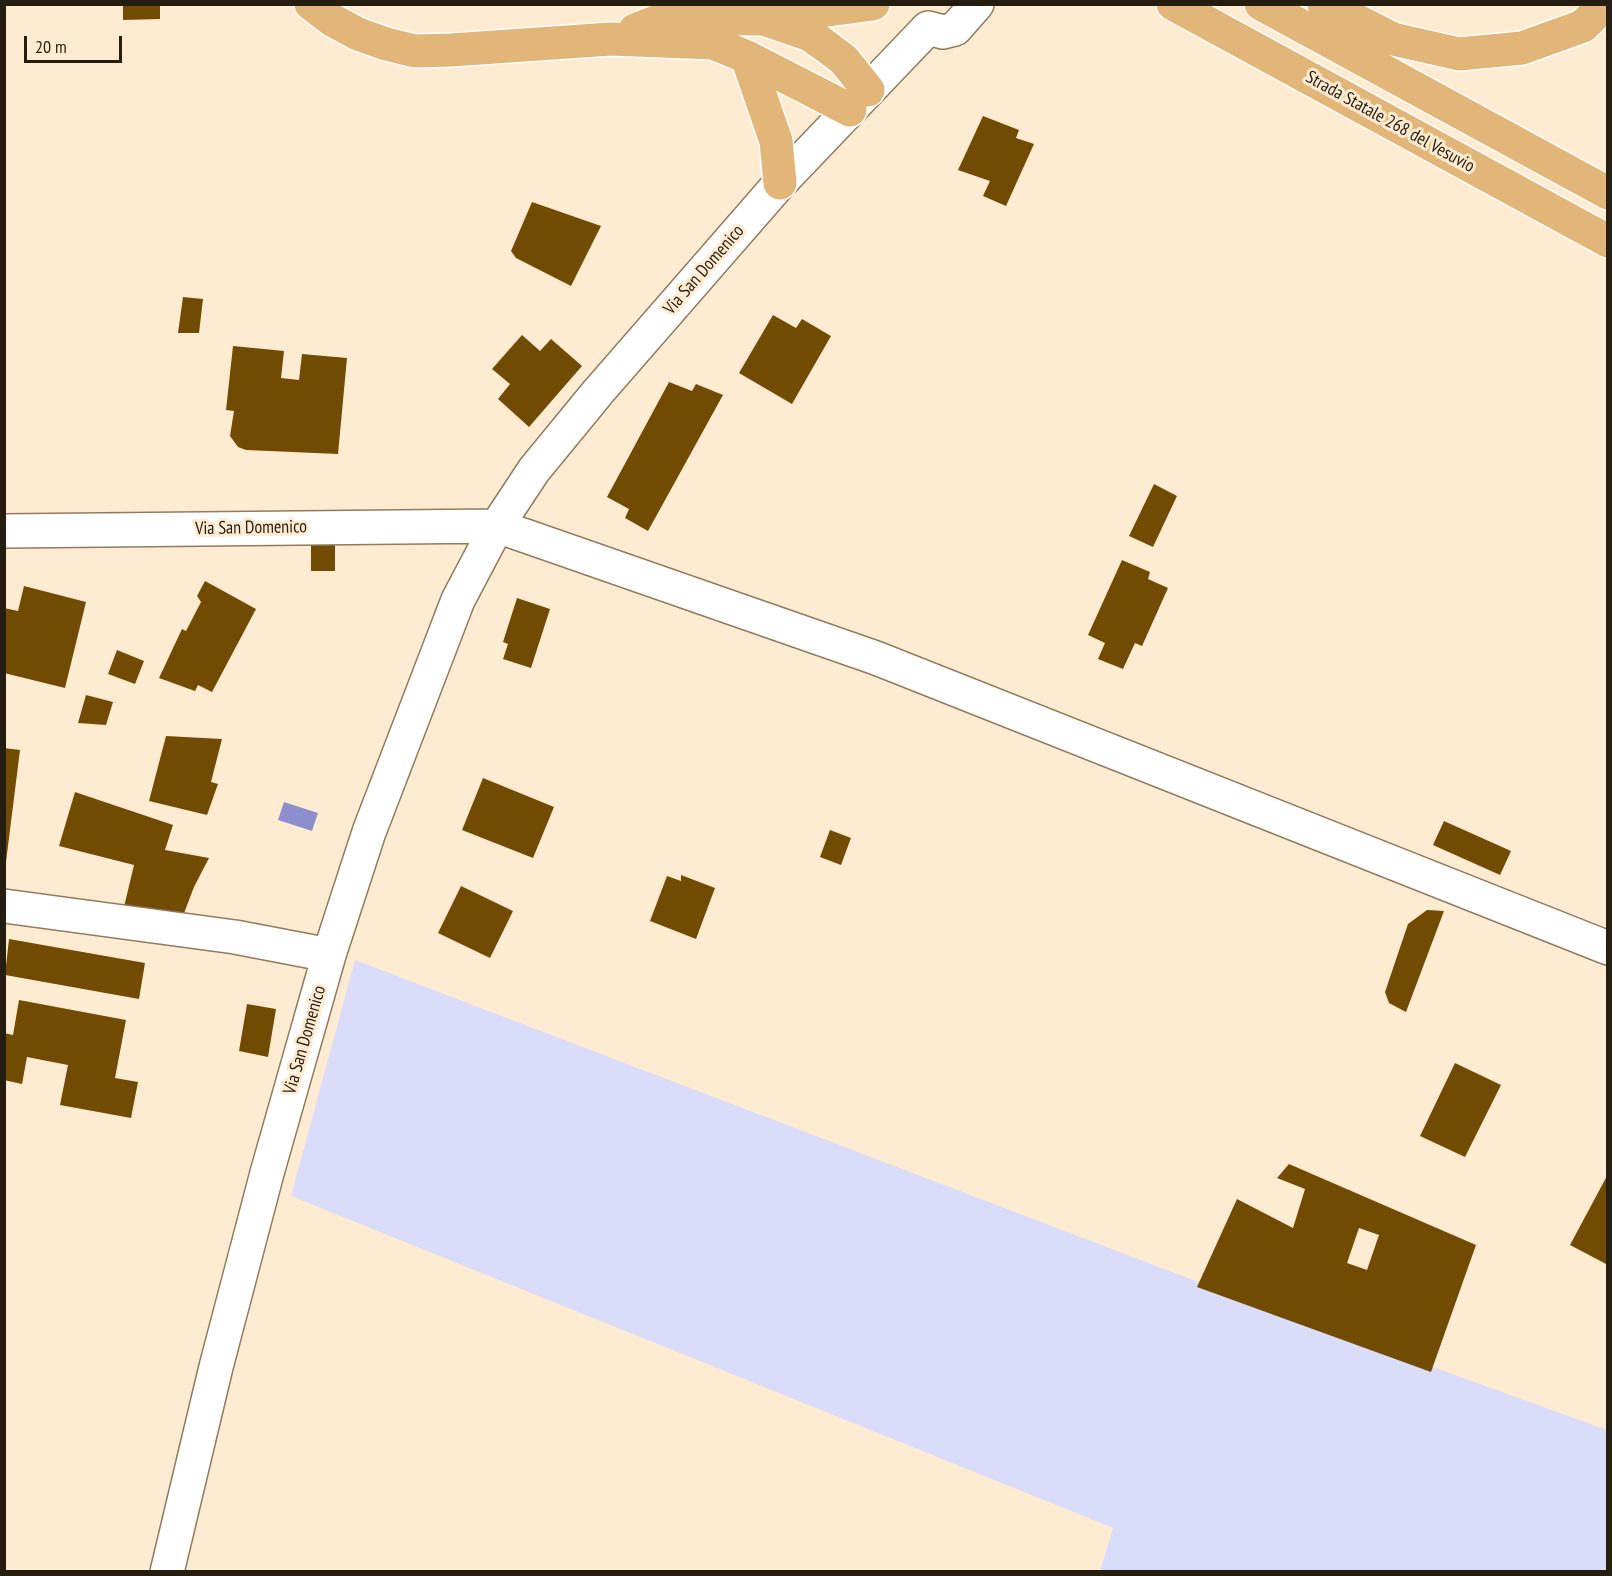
<!DOCTYPE html>
<html>
<head>
<meta charset="utf-8">
<style>
	body { margin:0 }
	#map { position:relative; width:1612px; height:1576px; overflow:hidden; background:#ffebd1; font-family:"PT Sans Narrow",sans-serif }
	canvas { display:block }
	.frame { position:absolute; inset:0; border:6px solid #261d11; pointer-events:none }
	.scale { position:absolute; left:24px; top:36px; width:98px; height:27px; box-sizing:border-box; border:3px solid #261d11; border-top:0; padding-left:8px; font-size:18px; line-height:21px; white-space:nowrap; color:#261d11; -webkit-text-stroke:4px #ffebd1; paint-order:stroke }
</style>
</head>
<body>
<div id="map">
<canvas width="1612" height="1576"></canvas>
<div class="frame"></div>
<div class="scale">20 m</div>
</div>
<script>
const ctx = document.querySelector('canvas').getContext('2d');
ctx.lineJoin = 'round';
function paint(path, color) { ctx.fillStyle = color; ctx.fill(path, 'evenodd'); }
const poly = rows => new Path2D(rows.map(r => 'M' + r).join(''));
function trace(path, color, width, dash) { ctx.strokeStyle = color; ctx.lineWidth = width; ctx.lineCap = dash ? 'butt' : 'round'; ctx.setLineDash(dash || []); ctx.stroke(path); }
function drawText(font, color, halo, rows, align = 'center') {
  ctx.font = font + ' "PT Sans Narrow",sans-serif'; ctx.lineWidth = 6; ctx.setLineDash([]); ctx.textBaseline = 'middle'; ctx.strokeStyle = halo; ctx.fillStyle = color; for (const [text, x, y, turn = 0] of rows) {
    ctx.save(); ctx.translate(x, y); ctx.rotate((+turn || 0) * Math.PI / 180); ctx.textAlign = isNaN(turn) ? turn : align; if (halo) ctx.strokeText(text, 0, 0); ctx.fillText(text, 0, 0); ctx.restore();
  }
}
const green = poly([
	[355,960,1193,1280,1607,1430,1607,1571,1100,1571,1113,1528,291,1196]
]);
const water = poly([
	[284,802,318,813,312,831,278,820]
]);
const building = poly([
	[123,4,160,4,160,19,123,20],
	[983,116,1019,130,1016,138,1034,144,1006,206,983,196,990,181,958,170],
	[532,202,601,226,571,286,516,258,511,251],
	[183,297,203,299,199,333,178,333],
	[773,315,796,328,802,319,831,336,792,404,739,373],
	[522,335,540,351,551,339,582,366,529,427,498,399,510,384,492,369],
	[233,346,284,351,281,378,299,380,302,354,347,358,338,454,246,450,238,447,230,436,234,411,226,410],
	[669,382,692,391,696,384,723,395,648,531,625,518,629,509,607,497],
	[1154,484,1177,496,1153,547,1129,536],
	[311,545,335,545,335,571,311,571],
	[1122,560,1150,572,1148,579,1168,588,1142,646,1135,643,1123,669,1098,659,1105,643,1088,635],
	[205,581,256,609,212,692,198,685,195,691,159,678,182,629,186,631,201,602,197,596],
	[24,586,86,602,65,688,4,673,4,608,18,611],
	[517,598,550,609,531,668,503,659,508,644,503,642],
	[117,650,144,661,135,684,108,674],
	[86,695,113,702,106,725,78,723],
	[166,736,222,739,211,782,218,784,207,815,149,801],
	[4,748,20,750,6,862,4,862],
	[483,778,554,807,533,858,462,830],
	[75,792,173,825,165,850,209,858,194,887,181,921,123,911,134,865,59,846],
	[1444,821,1511,851,1500,875,1433,845],
	[830,830,851,838,841,865,820,857],
	[681,875,715,888,696,939,650,921,667,876,681,881],
	[461,886,513,911,490,958,438,933],
	[1427,910,1444,911,1406,1012,1389,1003,1385,992,1408,924],
	[9,939,145,963,139,999,5,975],
	[19,1000,126,1020,115,1078,138,1082,131,1118,60,1105,68,1065,27,1057,22,1084,4,1080,4,1033,13,1035],
	[247,1004,276,1009,268,1057,239,1051],
	[1455,1063,1501,1085,1465,1157,1420,1136],
	[1289,1164,1476,1245,1431,1372,1197,1287,1237,1199,1293,1228,1305,1189,1277,1178],
	[1359,1228,1379,1235,1367,1270,1347,1263],
	[1608,1174,1608,1265,1570,1245]
]);
const minor = poly([
	[928,28,943,32,955,29,977,4],
	[4,531,497,526,876,658,1608,948],
	[4,906,235,937,329,955],
	[167,1572,216,1367,267,1173,329,955,369,832,458,600,497,526,534,470,598,392,780,183,928,28]
]);
const highway = poly([
	[311,4,332,20,358,34,386,44,415,51,451,50,611,39,713,43,747,57,850,110],
	[1173,4,1608,241],
	[1261,4,1608,193],
	[1324,4,1393,39,1459,54,1522,48,1583,26,1605,4],
	[769,21,810,35,827,47,844,60,868,90],
	[635,30,661,20,692,18,761,19,873,4],
	[747,57,776,141,780,183]
]);
const streetNames = [
	["Strada Statale 268 del Vesuvio",1390,122,29],
	["Via San Domenico",704,270,-49],
	["Via San Domenico",251,528,-1],
	["Via San Domenico",305,1040,-74]
];
paint(green, '#daddf9');
paint(water, '#8b8fce');
paint(building, '#714b02');
trace(minor, '#917b5e', 36);
trace(highway, '#fff', 36);
trace(minor, '#fff', 33);
trace(highway, '#e2b678', 33);
drawText('18px', '#261d11', '#ffebd1', streetNames);
</script>
</body>
</html>
